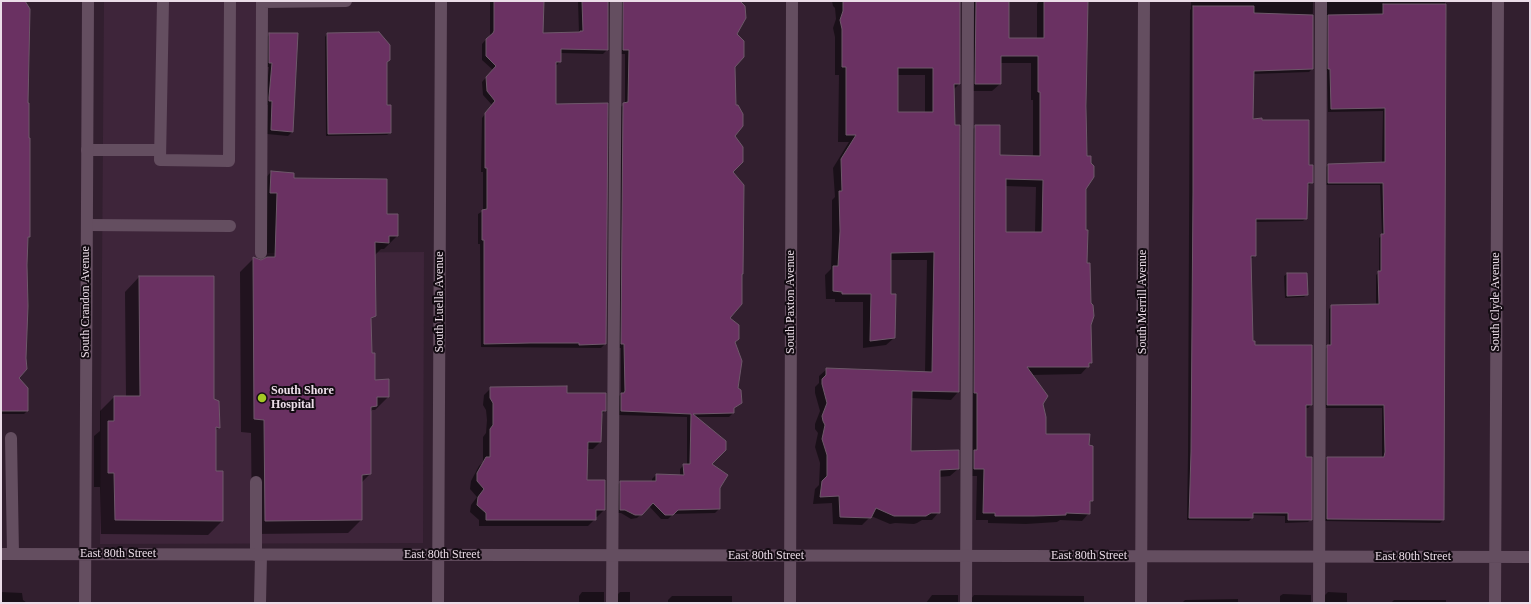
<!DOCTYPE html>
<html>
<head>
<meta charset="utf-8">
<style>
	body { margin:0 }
	#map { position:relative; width:1531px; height:604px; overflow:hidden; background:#321f2f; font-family:"Times New Roman",serif }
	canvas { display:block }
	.frame { position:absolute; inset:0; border:2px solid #ebdde8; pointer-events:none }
</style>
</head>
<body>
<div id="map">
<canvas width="1531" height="604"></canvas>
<div class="frame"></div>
</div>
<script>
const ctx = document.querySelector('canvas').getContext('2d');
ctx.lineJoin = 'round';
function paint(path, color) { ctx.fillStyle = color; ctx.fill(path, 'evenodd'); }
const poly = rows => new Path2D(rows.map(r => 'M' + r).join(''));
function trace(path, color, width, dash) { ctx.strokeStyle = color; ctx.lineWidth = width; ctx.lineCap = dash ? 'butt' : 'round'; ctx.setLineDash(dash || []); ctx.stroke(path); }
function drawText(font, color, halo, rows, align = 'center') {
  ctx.font = font + ' "Times New Roman",serif'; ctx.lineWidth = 4; ctx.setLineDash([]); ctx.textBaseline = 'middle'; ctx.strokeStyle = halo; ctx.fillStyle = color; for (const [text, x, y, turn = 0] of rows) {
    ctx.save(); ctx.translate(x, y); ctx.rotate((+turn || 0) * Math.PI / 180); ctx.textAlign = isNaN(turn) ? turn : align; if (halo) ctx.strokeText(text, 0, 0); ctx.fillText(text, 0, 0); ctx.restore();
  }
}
const built = poly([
	[104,1,262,1,262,253,424,252,423,543,100,544]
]);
const shadow = poly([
	[1,1,24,1,29,236,27,238,18,378,27,411,24,414,1,414],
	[490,1,543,1,542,34,579,33,578,1,607,1,607,50,603,54,560,53,560,61,557,65,555,65,555,105,607,104,605,344,601,348,481,347,480,244,478,244,478,214,483,211,483,172,481,172,482,118,492,105,483,95,482,82,493,70,482,60,482,44,490,35],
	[619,1,738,1,734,66,729,318,734,343,737,388,741,403,733,409,733,413,729,417,696,417,719,488,719,509,715,513,673,514,668,519,661,519,649,506,637,518,631,519,621,513,617,513,617,485,621,482,652,482,652,479,656,475,680,476,680,469,684,465,687,465,687,417,617,415,617,398,621,394,621,348,618,348,619,108,625,104,625,54,620,54],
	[832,1,1003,1,1008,39,1037,39,1037,4,1039,1,1087,1,1086,264,1090,325,1091,363,1081,374,1031,375,1042,404,1045,435,1092,500,1089,503,1089,513,1082,521,1060,520,1057,522,1026,524,988,523,988,520,976,520,977,476,967,476,968,134,976,126,999,156,1033,156,1033,100,1031,100,1031,63,1000,63,1000,84,992,91,968,91,964,2,960,2,959,84,953,90,958,392,951,400,911,398,910,452,958,469,950,476,939,477,939,512,932,520,922,520,917,523,914,524,895,523,890,524,871,516,862,525,833,524,832,503,813,504,815,489,819,485,820,463,815,447,818,433,815,429,815,424,820,411,815,393,815,387,819,383,819,376,827,369,925,373,927,260,890,260,890,295,894,338,886,345,863,348,863,302,835,302,835,299,826,299,825,275,831,269,832,239,832,200,835,197,833,168,849,142,838,142,839,75,835,75,835,37,833,28,836,19,835,8,833,6],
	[897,75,925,75,925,113,897,113],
	[1005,186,1036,187,1035,233,1005,233],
	[1191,1,1313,1,1312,69,1309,72,1253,74,1252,120,1308,166,1312,182,1309,185,1306,185,1306,218,1303,221,1255,222,1255,256,1250,259,1252,342,1254,346,1311,405,1308,408,1305,408,1305,458,1311,519,1308,522,1285,523,1285,516,1252,515,1252,518,1249,521,1187,520,1188,455,1190,10,1191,9],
	[1325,1,1445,1,1443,520,1440,523,1324,521,1324,461,1327,458,1382,458,1382,408,1325,408,1325,349,1329,346,1329,309,1332,306,1376,305,1376,275,1379,272,1379,238,1382,235,1380,185,1325,185,1325,168,1328,165,1382,163,1383,111,1328,112,1327,71,1326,71],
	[270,34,297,34,292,132,288,136,267,134,268,105,265,105,265,102,269,67,265,67,266,38],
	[327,34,386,62,386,106,390,133,387,135,326,136,325,37],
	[271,172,293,179,386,215,397,236,384,249,381,249,374,256,375,316,370,320,371,354,374,381,388,397,375,410,372,410,370,413,370,474,361,483,361,520,348,533,252,534,251,433,241,432,240,272,253,259,263,261,264,206,258,186],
	[1287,274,1307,294,1304,297,1285,298,1284,276],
	[139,277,212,400,219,427,215,431,215,472,222,521,208,535,101,534,100,487,94,487,94,436,100,431,100,411,114,397,126,397,125,292],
	[491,388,566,394,605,411,601,415,600,442,593,449,587,449,586,481,604,510,597,517,595,517,595,519,588,526,479,526,479,520,470,512,471,505,477,497,470,489,471,481,479,466,483,462,483,437,486,433,487,420,486,410,483,405,484,395],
	[1,592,22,593,23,600,27,603,1,603],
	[582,592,604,592,604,603,489,603,579,602,579,596],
	[620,592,630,592,630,603,616,603,616,596],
	[1328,592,1347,593,1347,603,1324,603,1325,595],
	[1283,594,1311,595,1311,603,1280,603,1280,596],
	[932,595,958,595,958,603,926,603],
	[974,595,1084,596,1084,603,968,603],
	[672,596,732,596,732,603,668,603,668,600],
	[1238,599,1238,603,1182,603,1185,600],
	[1394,600,1446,600,1446,603,1391,603]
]);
const building = poly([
	[1,1,25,1,30,9,28,103,29,103,29,138,30,138,30,237,28,237,27,265,28,306,26,358,27,369,19,378,28,388,28,411,1,411,1,1],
	[494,1,544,1,543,33,580,32,580,31,583,31,582,1,608,1,608,50,561,49,561,62,556,62,556,104,608,103,606,344,579,345,579,343,530,343,484,344,484,240,482,240,482,210,487,209,487,168,485,168,485,113,495,101,487,91,486,77,496,66,486,56,486,39,493,33,494,31,494,1],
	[623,1,740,1,745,6,746,18,737,34,744,41,744,57,735,67,736,105,738,105,743,114,743,126,735,136,743,147,743,162,733,172,744,185,743,274,742,274,742,304,730,318,739,325,739,339,735,342,742,361,738,388,741,390,742,403,734,408,734,413,693,414,726,441,726,450,712,464,728,475,720,488,720,509,678,510,673,515,665,515,653,503,642,515,635,515,625,510,620,510,620,481,656,481,656,474,684,475,683,464,690,464,691,414,621,411,621,393,624,393,625,391,624,344,621,344,623,103,628,102,629,50,623,50,623,1],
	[843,1,960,1,960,84,954,84,955,125,960,125,959,392,912,391,911,451,959,450,959,469,940,470,940,513,931,513,926,516,894,516,876,508,871,518,840,517,839,496,820,497,822,481,827,476,827,455,822,439,825,425,823,421,822,416,827,403,822,384,822,379,826,375,826,368,932,372,934,252,891,253,891,294,896,294,895,338,870,341,871,294,842,294,842,292,833,291,833,266,838,266,840,231,839,191,842,191,841,159,856,135,846,135,846,67,842,67,842,29,840,20,843,11,843,1],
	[898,68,933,68,933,112,898,112,898,68],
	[976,1,1009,1,1009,38,1044,38,1044,1,1088,1,1086,106,1087,156,1091,156,1091,163,1094,166,1094,177,1086,189,1086,230,1088,230,1087,263,1090,263,1091,303,1093,305,1094,316,1091,325,1092,363,1089,363,1089,367,1027,367,1048,396,1043,404,1046,417,1046,434,1090,434,1089,445,1093,446,1093,501,1090,501,1090,514,1066,513,1066,515,1034,516,995,516,995,513,983,513,984,469,974,469,974,450,977,450,977,393,974,393,975,125,1000,125,1000,155,1040,156,1040,92,1038,92,1038,56,1001,56,1001,84,975,84,976,1],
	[1006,179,1043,180,1042,232,1006,232,1006,179],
	[1383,4,1446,4,1444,520,1327,519,1327,457,1384,457,1385,452,1384,405,1327,405,1327,345,1331,345,1331,305,1379,304,1378,271,1381,271,1381,234,1384,234,1383,183,1328,183,1328,164,1385,162,1385,108,1331,109,1330,69,1328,69,1328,15,1383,14,1383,4],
	[1193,6,1254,6,1254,13,1313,15,1313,69,1254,71,1253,119,1262,118,1262,120,1309,120,1309,165,1313,165,1313,183,1308,183,1307,219,1256,219,1256,256,1251,256,1253,341,1255,341,1255,345,1312,345,1312,405,1306,405,1306,457,1312,457,1312,520,1288,520,1288,513,1253,513,1253,518,1189,518,1191,452,1193,192,1193,6],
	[379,32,390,45,390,60,387,62,387,105,391,105,391,133,328,134,327,33,379,32],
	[269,33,298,33,293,132,271,130,272,101,269,101,269,97,272,63,269,63,269,33],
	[271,171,294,173,294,178,387,179,387,214,398,214,398,236,389,236,389,243,375,242,376,316,371,318,372,353,375,353,375,380,389,379,389,397,377,397,377,406,371,407,371,474,362,475,362,520,265,521,264,420,254,419,253,257,261,260,267,257,275,257,277,193,270,193,271,171],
	[1287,273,1307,273,1308,295,1287,296,1287,273],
	[139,276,214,276,214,399,219,401,220,428,216,427,216,471,223,471,223,521,115,520,114,473,108,473,108,421,114,421,114,396,140,396,139,276],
	[567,386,567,393,606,393,606,411,602,411,602,415,601,442,588,442,587,480,605,480,605,510,596,510,596,520,486,520,486,513,477,505,478,497,484,489,477,481,477,473,486,457,490,457,490,429,493,425,493,403,490,398,490,387,567,386]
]);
const lane = poly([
	[163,1,160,160,229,161,230,1],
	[262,2,346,1],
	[87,150,160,150],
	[87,225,230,226],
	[261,253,262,1],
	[11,438,13,554],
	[256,482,256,555],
	[260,603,261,555],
	[612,603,616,1],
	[966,603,968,1],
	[1319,603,1321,1]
]);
const street = poly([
	[1,554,1530,557],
	[85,603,88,1],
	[438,603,441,1],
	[790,603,792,1],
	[1141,603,1144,1],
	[1495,603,1498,1]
]);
const markers = [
	[262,398,5,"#a4c825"]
];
const streetNames = [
	["South Crandon Avenue",86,302,-90],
	["South Luella Avenue",440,302,-90],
	["South Paxton Avenue",791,302,-90],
	["South Merrill Avenue",1143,302,-90],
	["South Clyde Avenue",1496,302,-90],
	["East 80th Street",118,554],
	["East 80th Street",442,555],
	["East 80th Street",766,556],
	["East 80th Street",1089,556],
	["East 80th Street",1413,557]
];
const poiNames = [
	["South Shore",271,391],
	["Hospital",271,405]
];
paint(built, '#3e253a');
paint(shadow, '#0007');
paint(building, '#6a3162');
trace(building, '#6e586a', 1);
trace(lane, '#644e60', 12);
trace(street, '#644e60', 12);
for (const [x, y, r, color] of markers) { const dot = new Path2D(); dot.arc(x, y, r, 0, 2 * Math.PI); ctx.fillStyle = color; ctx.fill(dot); trace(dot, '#140c13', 1.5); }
drawText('12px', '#ebdde8', '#140c13', streetNames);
drawText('bold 12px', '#ebdde8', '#140c13', poiNames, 'left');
</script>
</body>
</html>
